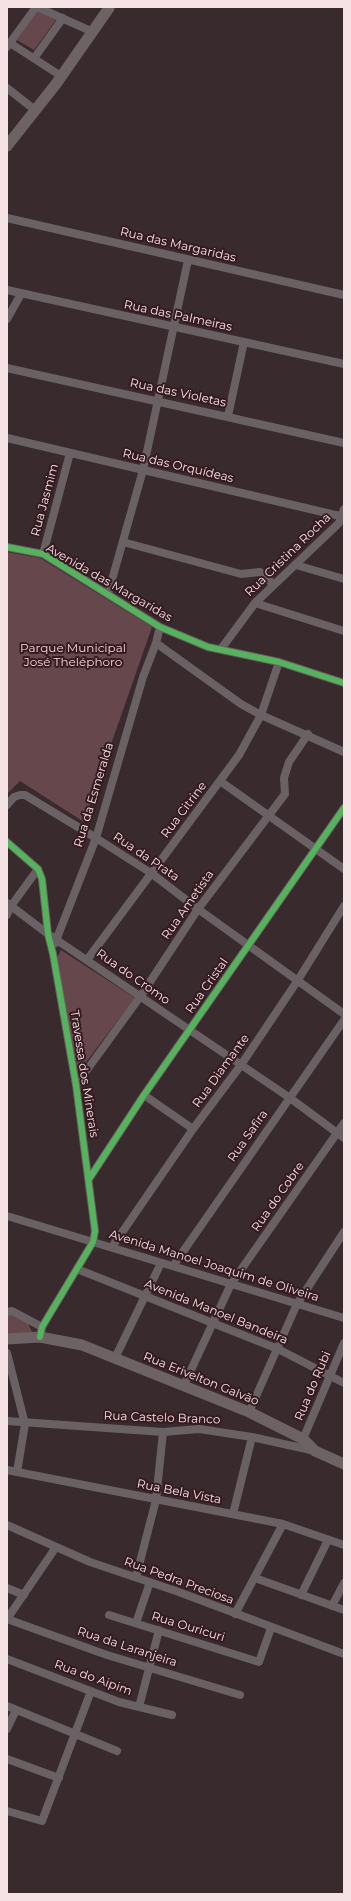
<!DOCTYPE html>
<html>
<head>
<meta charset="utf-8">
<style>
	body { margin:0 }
	#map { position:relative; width:351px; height:1901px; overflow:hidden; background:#392a2d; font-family:Montserrat,sans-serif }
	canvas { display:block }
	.frame { position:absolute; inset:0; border:8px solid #f5e2e5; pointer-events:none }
</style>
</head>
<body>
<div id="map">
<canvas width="351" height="1901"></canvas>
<div class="frame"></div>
</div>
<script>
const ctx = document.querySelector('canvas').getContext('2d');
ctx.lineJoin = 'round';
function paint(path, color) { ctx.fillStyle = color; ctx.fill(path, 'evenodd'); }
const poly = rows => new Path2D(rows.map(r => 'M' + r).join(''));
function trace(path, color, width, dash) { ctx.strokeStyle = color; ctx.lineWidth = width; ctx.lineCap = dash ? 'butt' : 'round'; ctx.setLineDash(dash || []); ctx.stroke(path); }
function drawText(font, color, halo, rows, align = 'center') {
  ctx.font = font + ' Montserrat,sans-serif'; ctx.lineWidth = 4; ctx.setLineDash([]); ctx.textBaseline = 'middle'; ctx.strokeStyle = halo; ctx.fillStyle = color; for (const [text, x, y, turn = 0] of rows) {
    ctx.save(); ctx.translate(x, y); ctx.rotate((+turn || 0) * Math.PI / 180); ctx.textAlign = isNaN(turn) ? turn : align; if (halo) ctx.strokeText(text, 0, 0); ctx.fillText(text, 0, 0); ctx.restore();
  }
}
const green = poly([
	[37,11,56,20,34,50,17,40],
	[7,552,40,558,152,627,84,822,20,781,7,794],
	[61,950,135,998,77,1074,57,958],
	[7,1313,28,1323,33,1334,7,1334]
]);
const street = poly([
	[37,7,93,32],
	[10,43,61,76],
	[7,47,36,7],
	[35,57,63,18],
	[7,88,35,110],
	[7,218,344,295],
	[7,290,344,364],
	[7,319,21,294],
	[7,368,344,443],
	[228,416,244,342],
	[7,438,344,517],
	[123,542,241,574,260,572,274,585],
	[7,547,43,554,160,627,208,647,279,662,344,683],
	[43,554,70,453],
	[296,565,344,579],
	[108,594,143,470,188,260],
	[255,603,344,631],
	[160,627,156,643,241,704,261,715,344,752],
	[221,649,255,603,339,523,344,509],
	[220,781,344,869],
	[7,805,14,797,20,795,25,795,96,838,151,873,198,909,344,1014],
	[7,842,38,869,42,879,48,934,53,954,76,1085,95,1231,93,1242,42,1327,40,1337],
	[7,903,48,934,290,1098,344,1138],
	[7,915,11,906,38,869],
	[55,943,96,838,143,677,156,643],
	[87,960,239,755,261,715,279,662],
	[76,1085,140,997,198,909,285,794,284,778,289,762,308,734],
	[144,1095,193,1129],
	[89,1179,144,1095,344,808],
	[7,1216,344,1318],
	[112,1247,193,1129,241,1065,298,980,344,906],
	[173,1266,344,1020],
	[77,1269,278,1349,344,1383],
	[7,1312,12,1311,42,1327],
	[7,1353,25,1424,17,1472],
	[115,1358,161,1263],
	[184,1385,231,1284,344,1123],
	[249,1412,297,1304,344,1232],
	[7,1421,163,1432,199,1429,252,1437,315,1451],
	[303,1439,344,1343],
	[7,1470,283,1524,344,1545],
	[233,1514,252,1437],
	[7,1525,90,1562,176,1591,344,1654],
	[136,1577,156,1500,163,1432],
	[255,1578,344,1610],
	[7,1588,24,1595],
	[301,1595,328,1540],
	[332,1606,344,1583],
	[235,1614,283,1524],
	[109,1615,259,1662,271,1628],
	[7,1619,107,1655,240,1695],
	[7,1619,56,1547],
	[136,1623,150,1582],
	[7,1659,119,1702,172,1715],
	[7,1706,117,1751],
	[139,1707,159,1630],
	[7,1729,16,1710],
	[7,1759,59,1778],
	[7,1811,42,1821,91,1691]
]);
const secondary = poly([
	[7,146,56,84,109,8],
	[7,1339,40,1337,82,1345,249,1412,303,1439,315,1451,344,1464]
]);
const cycleway = poly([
	[7,547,43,554,160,627,208,647,279,662,344,683],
	[7,842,38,869,42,879,48,934,53,954,76,1085,95,1231,93,1242,42,1327,40,1337],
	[89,1179,144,1095,344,808]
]);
const streetNames = [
	["Rua das Margaridas",178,245,13],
	["Rua das Palmeiras",178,316,12],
	["Rua das Violetas",178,393,12],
	["Rua das Orquídeas",178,466,13],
	["Rua Jasmim",45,500,-75],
	["Rua Cristina Rocha",288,555,-44],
	["Avenida das Margaridas",109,583,30],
	["Rua da Esmeralda",94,795,-73],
	["Rua Citrine",184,810,-53],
	["Rua da Prata",146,857,34],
	["Rua Ametista",188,905,-55],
	["Rua do Cromo",133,977,35],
	["Rua Cristal",207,986,-55],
	["Rua Diamante",221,1071,-54],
	["Travessa dos Minerais",84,1074,81],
	["Rua Safira",248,1136,-55],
	["Rua do Cobre",278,1197,-55],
	["Avenida Manoel Joaquim de Oliveira",214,1266,17],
	["Avenida Manoel Bandeira",216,1312,22],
	["Rua Erivelton Galvão",201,1379,22],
	["Rua do Rubi",313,1386,-67],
	["Rua Castelo Branco",162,1418,2],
	["Rua Bela Vista",179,1492,11],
	["Rua Pedra Preciosa",179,1581,20],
	["Rua Ouricuri",188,1627,17],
	["Rua da Laranjeira",127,1647,18],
	["Rua do Aipim",93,1678,20]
];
const parkNames = [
	["Parque Municipal",73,648],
	["José Theléphoro",73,662]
];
paint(green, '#65474c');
trace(street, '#696163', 8);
trace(secondary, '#6d6364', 11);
trace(cycleway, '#56b35d', 6);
drawText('12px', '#f5e2e5', '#351a20', streetNames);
drawText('12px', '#f7d3d9', '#351a20', parkNames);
</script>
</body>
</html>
